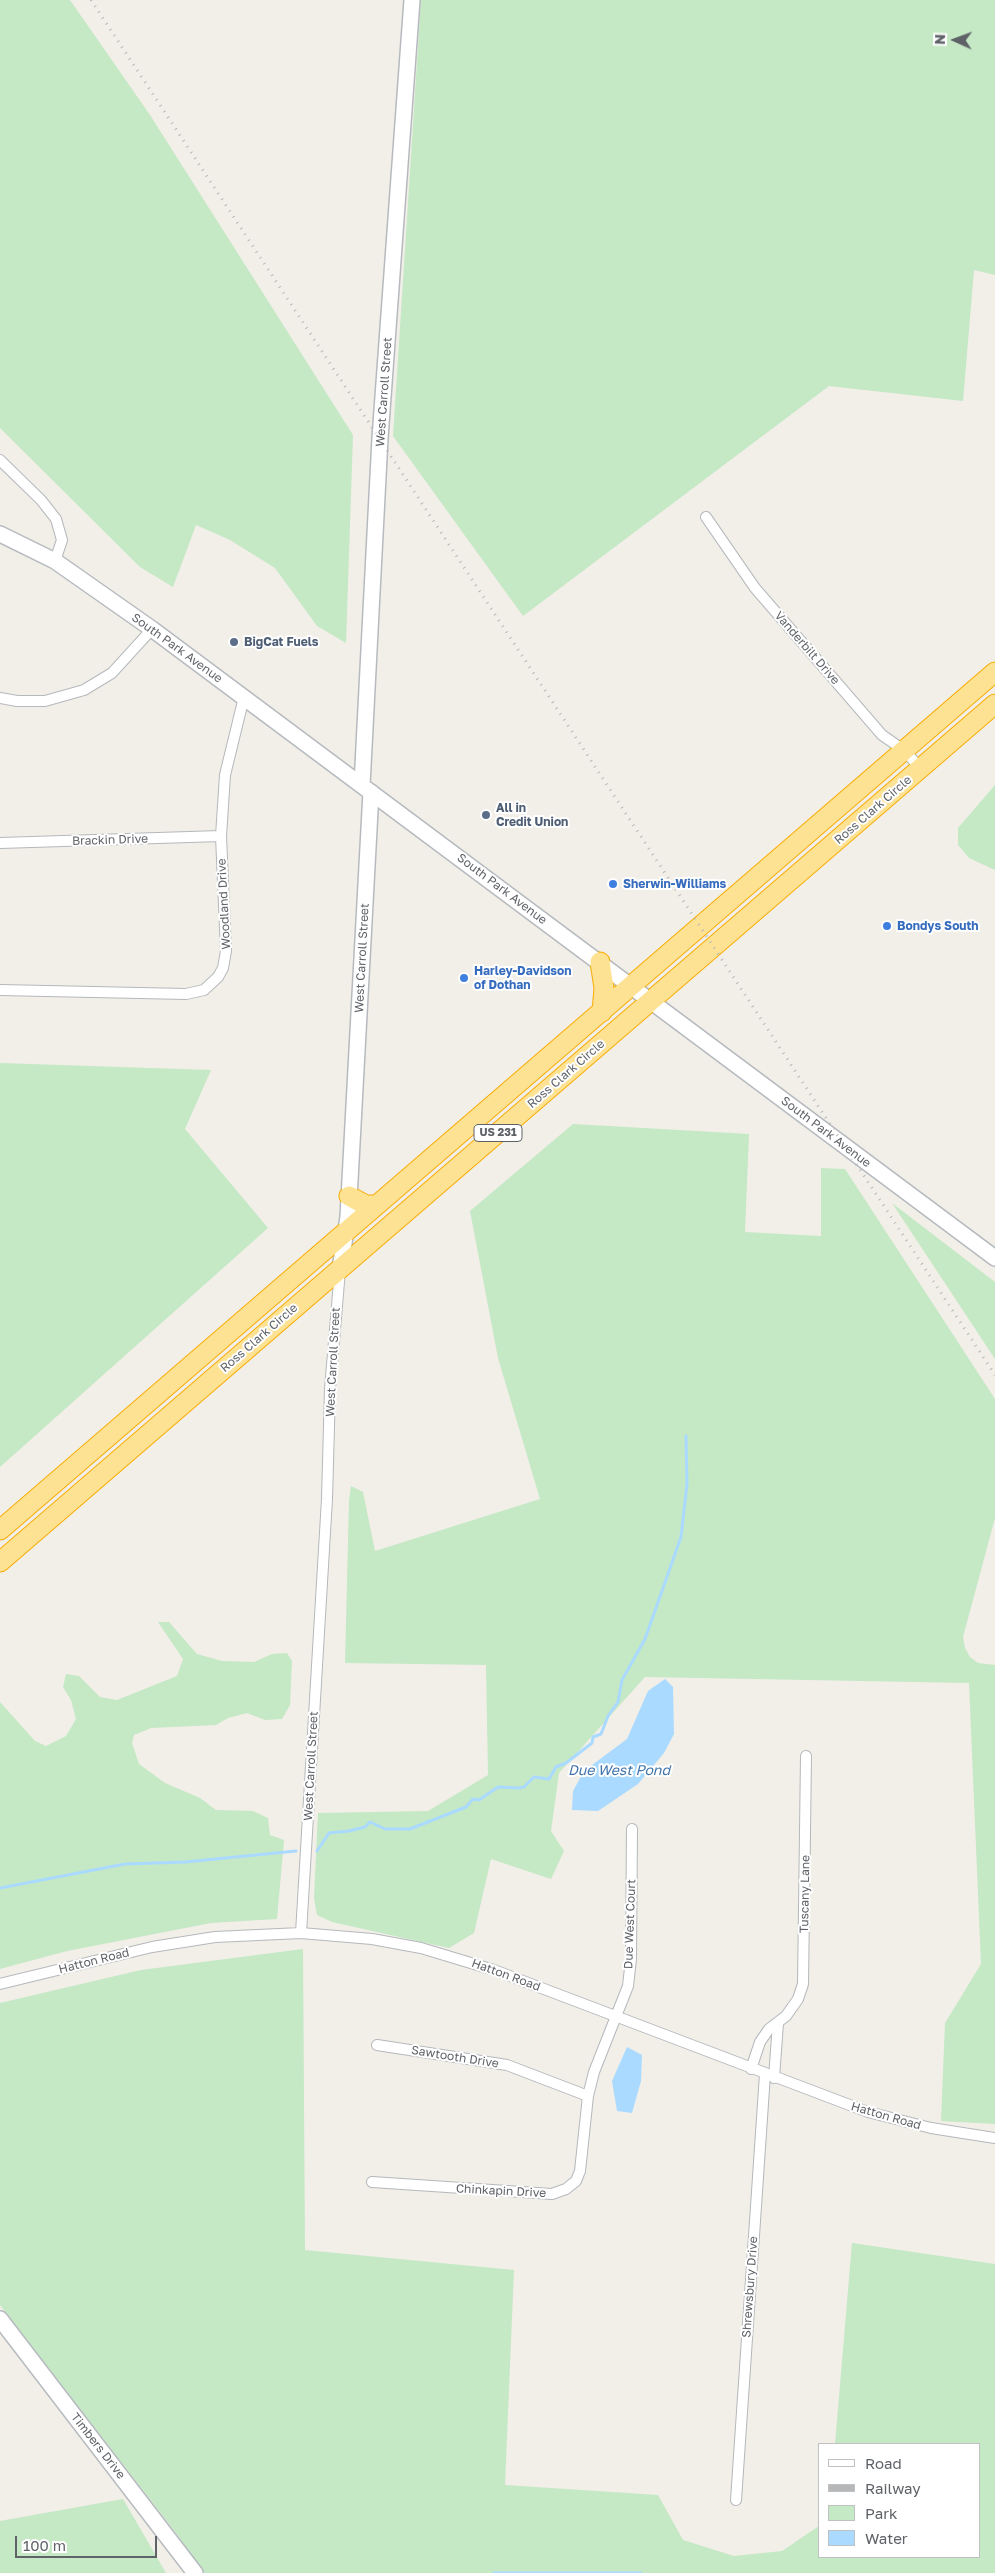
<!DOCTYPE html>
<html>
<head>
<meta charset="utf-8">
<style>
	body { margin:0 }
	#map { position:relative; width:995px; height:2573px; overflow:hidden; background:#f1efe8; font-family:"Golos Text",sans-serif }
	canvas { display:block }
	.legend { position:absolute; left:818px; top:2443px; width:162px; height:115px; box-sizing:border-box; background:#fff; border:1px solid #bfc1c3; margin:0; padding:6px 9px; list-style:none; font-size:15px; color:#5f6368 }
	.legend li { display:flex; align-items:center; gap:10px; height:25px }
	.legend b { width:25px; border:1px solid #bfc1c3 }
	.north { position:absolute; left:930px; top:15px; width:50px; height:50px; -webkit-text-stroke:4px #fff; paint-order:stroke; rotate:272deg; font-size:14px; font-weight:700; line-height:20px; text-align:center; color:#5f6368 }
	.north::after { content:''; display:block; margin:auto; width:18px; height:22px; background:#5f6368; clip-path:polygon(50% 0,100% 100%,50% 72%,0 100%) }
	.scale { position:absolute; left:15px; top:2536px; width:142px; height:22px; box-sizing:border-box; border:2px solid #5f6368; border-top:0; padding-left:6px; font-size:15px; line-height:18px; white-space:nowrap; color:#5f6368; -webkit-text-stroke:4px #fff; paint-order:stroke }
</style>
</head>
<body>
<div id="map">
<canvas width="995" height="2573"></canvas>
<ul class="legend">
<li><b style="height:6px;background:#fff"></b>Road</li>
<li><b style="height:6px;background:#b6b7b8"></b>Railway</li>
<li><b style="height:14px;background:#c5e8c5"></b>Park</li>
<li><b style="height:14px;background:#aadaff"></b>Water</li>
</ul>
<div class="north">N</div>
<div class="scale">100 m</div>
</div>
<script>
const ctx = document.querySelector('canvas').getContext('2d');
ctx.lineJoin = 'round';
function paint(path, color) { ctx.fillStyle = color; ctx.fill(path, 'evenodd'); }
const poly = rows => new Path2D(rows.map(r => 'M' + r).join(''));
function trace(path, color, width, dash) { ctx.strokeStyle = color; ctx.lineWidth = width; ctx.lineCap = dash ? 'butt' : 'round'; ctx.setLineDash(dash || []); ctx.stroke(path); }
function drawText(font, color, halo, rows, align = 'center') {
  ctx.font = font + ' "Golos Text",sans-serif'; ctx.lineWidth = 4; ctx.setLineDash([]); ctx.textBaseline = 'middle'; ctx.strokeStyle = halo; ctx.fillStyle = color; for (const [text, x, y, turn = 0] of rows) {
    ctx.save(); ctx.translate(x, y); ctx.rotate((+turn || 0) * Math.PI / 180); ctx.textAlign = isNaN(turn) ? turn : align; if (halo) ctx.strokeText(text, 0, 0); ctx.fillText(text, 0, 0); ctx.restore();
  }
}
const green = poly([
	[0,0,70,0,150,115,353,435,346,643,317,626,275,568,230,540,196,525,173,587,140,567,0,428],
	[421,0,995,0,995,275,974,270,963,401,829,386,523,616,393,436],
	[995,785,995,870,969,858,958,845,958,828],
	[0,1063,211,1070,185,1129,268,1228,0,1467],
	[573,1124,749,1134,745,1232,821,1236,821,1168,845,1169,995,1399,995,1518,963,1637,965,1648,970,1657,978,1663,995,1665,995,2124,941,2121,945,2023,981,1964,969,1683,645,1677,559,1773,551,1831,564,1851,551,1879,491,1859,474,1933,449,1948,332,1922,317,1915,314,1898,318,1813,428,1811,488,1775,486,1665,345,1663,349,1501,351,1486,363,1492,375,1551,540,1499,498,1358,470,1211],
	[892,1203,995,1282,995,1360,995,1359],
	[158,1622,169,1622,197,1654,222,1661,254,1662,272,1654,287,1653,292,1661,290,1705,282,1719,265,1720,247,1713,228,1718,216,1725,151,1728,134,1735,132,1743,139,1764,165,1783,200,1798,216,1810,253,1811,268,1818,270,1835,284,1840,277,1919,211,1923,67,1951,0,1969,0,1702,35,1741,46,1746,66,1736,76,1719,71,1700,63,1687,66,1674,79,1676,100,1697,117,1700,177,1676,183,1659],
	[303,1949,305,2250,514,2270,505,2485,658,2495,683,2540,734,2556,782,2551,819,2526,819,2557,979,2557,979,2444,835,2444,852,2243,995,2264,995,2573,202,2573,179,2537,0,2305,0,2003,141,1970],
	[123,2499,166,2573,0,2573,0,2521]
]);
const water = poly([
	[665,1679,673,1687,674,1734,664,1753,638,1784,598,1811,572,1810,573,1791,584,1771,627,1739,648,1691],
	[627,2047,642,2055,641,2081,632,2113,617,2111,612,2081]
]);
const stream = poly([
	[317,1851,329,1833,349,1831,365,1827,370,1822,385,1829,410,1829,466,1807,473,1799,479,1800,498,1787,519,1788,524,1787,534,1777,549,1779,556,1767,566,1763,592,1743,593,1737,601,1734,608,1716,618,1702,622,1680,645,1639,681,1537,687,1484,686,1436],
	[0,1888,125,1864,185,1862,296,1851],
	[494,2573,641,2573]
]);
const street = poly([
	[0,460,41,500,56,519,62,540,55,561],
	[706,517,755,588,882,735,905,751,920,768],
	[0,698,17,701,45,701,84,690,112,673,152,629],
	[0,843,221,836],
	[0,990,186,994,204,990,218,977,223,968,226,951,221,836,225,775,244,697],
	[301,1933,327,1499,330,1389,340,1270],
	[0,1984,152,1947,215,1937,301,1933,372,1939,421,1948,494,1970,868,2112,931,2128,995,2138],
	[377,2045,507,2065,588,2096],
	[751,2069,760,2042,769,2029,786,2016,798,1999,803,1984,806,1756],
	[774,2078,778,2023],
	[372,2182,552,2194,566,2189,576,2181,580,2171,588,2096,594,2072,628,1986,631,1959,632,1829],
	[736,2500,765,2074]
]);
const secondary = poly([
	[0,534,55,561,152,629,995,1258],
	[362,785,380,438,412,0],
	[340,1269,348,1217,371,792],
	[0,2319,195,2573]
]);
const highway = poly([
	[600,962,604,988,602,1012],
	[349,1196,366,1205,377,1205],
	[0,1530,995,672],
	[0,1562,995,704]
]);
const rail = poly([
	[91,0,995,1375]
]);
const markers = [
	[234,642,5,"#5c6f8a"],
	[486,815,5,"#5c6f8a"],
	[613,884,5,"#3f7fe0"],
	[887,926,5,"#3f7fe0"],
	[464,978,5,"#3f7fe0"]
];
const shields = [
	[498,1133,48]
];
const shieldNames = [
	["US 231",498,1133]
];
const streetNames = [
	["West Carroll Street",384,392,-86],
	["South Park Avenue",177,648,36],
	["Vanderbilt Drive",807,648,49],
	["Ross Clark Circle",873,810,-41],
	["Brackin Drive",110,840,-2],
	["South Park Avenue",502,889,37],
	["Woodland Drive",224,904,-93],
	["West Carroll Street",362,958,-87],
	["Ross Clark Circle",566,1074,-41],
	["South Park Avenue",826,1132,37],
	["Ross Clark Circle",259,1338,-41],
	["West Carroll Street",333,1362,-87],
	["West Carroll Street",311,1766,-87],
	["Tuscany Lane",805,1894,-89],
	["Due West Court",630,1924,-88],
	["Hatton Road",94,1961,-14],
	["Hatton Road",506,1975,20],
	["Sawtooth Drive",455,2057,9],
	["Hatton Road",886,2116,16],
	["Chinkapin Drive",501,2191,3],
	["Shrewsbury Drive",750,2287,-86],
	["Timbers Drive",98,2446,52]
];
const serviceNames = [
	["BigCat Fuels",244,642],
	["All in",496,808],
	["Credit Union",496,822]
];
const shopNames = [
	["Sherwin-Williams",623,884],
	["Bondys South",897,926],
	["Harley-Davidson",474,971],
	["of Dothan",474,985]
];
const waterNames = [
	["Due West Pond",619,1771]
];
paint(green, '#c5e8c5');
paint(water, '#aadaff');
trace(stream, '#aadaff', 3);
trace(street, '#b5b8bc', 12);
trace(secondary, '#b6babf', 18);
trace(highway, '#f9ab00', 21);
trace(street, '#fff', 10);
trace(secondary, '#fff', 15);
trace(highway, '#fde293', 19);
trace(rail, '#b6b7b8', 3, [1, 6]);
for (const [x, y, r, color] of markers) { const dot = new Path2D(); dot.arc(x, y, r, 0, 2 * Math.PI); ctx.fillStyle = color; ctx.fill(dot); trace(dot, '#fff', 2); }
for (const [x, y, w] of shields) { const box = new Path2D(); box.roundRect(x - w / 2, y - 8.5, w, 17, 4); ctx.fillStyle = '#fff'; ctx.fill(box); trace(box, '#5f6368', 1); }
drawText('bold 11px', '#5f6368', null, shieldNames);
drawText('12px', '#5f6368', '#fff', streetNames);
drawText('bold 12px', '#4e5e75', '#fff', serviceNames, 'left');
drawText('bold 12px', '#366cbe', '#fff', shopNames, 'left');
drawText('italic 14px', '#4174aa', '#fff', waterNames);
</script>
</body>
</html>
